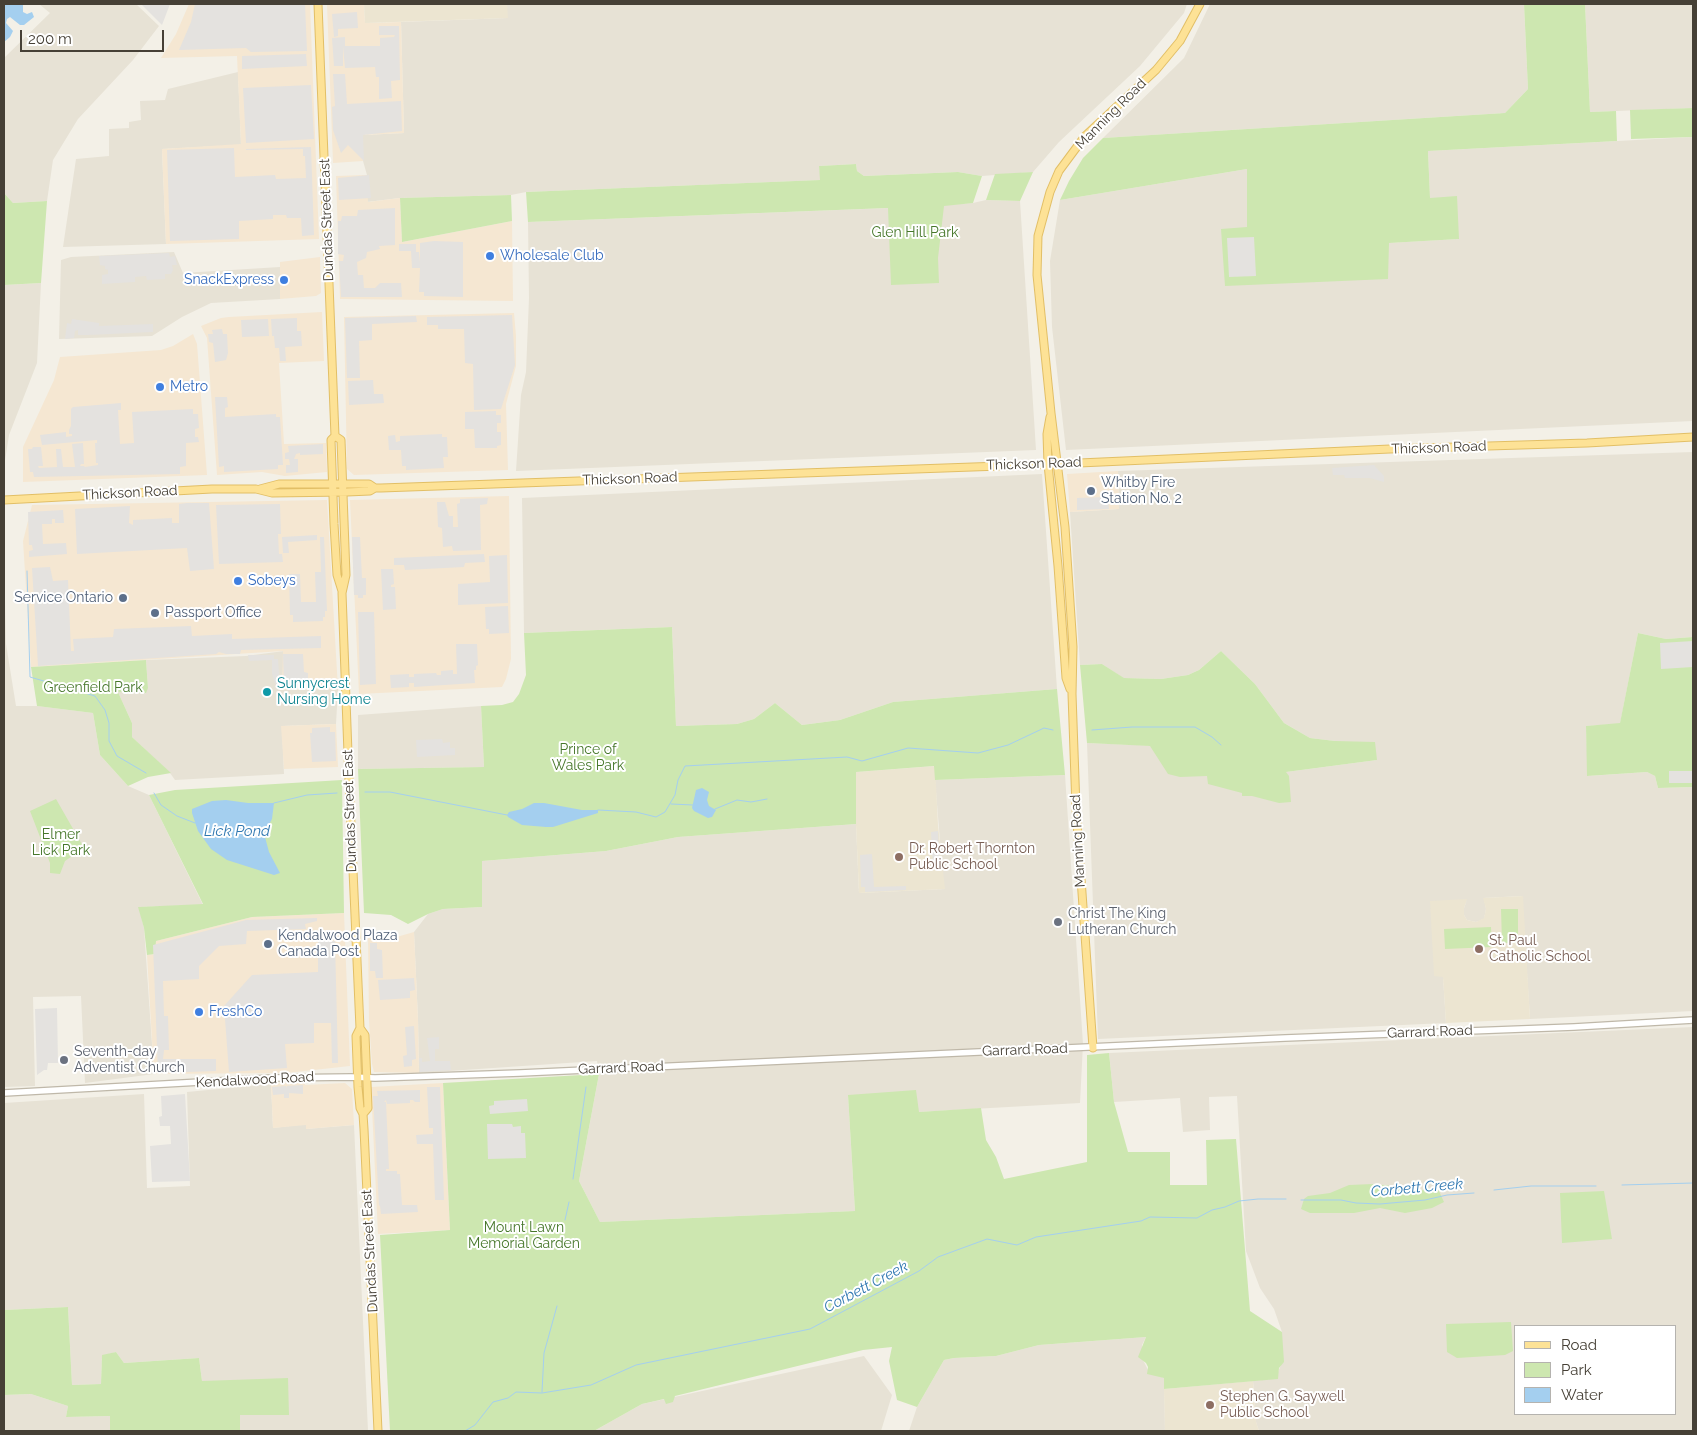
<!DOCTYPE html>
<html>
<head>
<meta charset="utf-8">
<style>
	body { margin:0 }
	#map { position:relative; width:1697px; height:1435px; overflow:hidden; background:#f3f0e7; font-family:Raleway,sans-serif }
	canvas { display:block }
	.frame { position:absolute; inset:0; border:5px solid #464036; pointer-events:none }
	.legend { position:absolute; left:1514px; top:1325px; width:162px; height:90px; box-sizing:border-box; background:#fff; border:1px solid #b5b3af; margin:0; padding:6px 9px; list-style:none; font-size:15px; color:#464036 }
	.legend li { display:flex; align-items:center; gap:10px; height:25px }
	.legend b { width:25px; border:1px solid #b5b3af }
	.scale { position:absolute; left:20px; top:30px; width:144px; height:22px; box-sizing:border-box; border:2px solid #464036; border-top:0; padding-left:6px; font-size:15px; line-height:18px; white-space:nowrap; color:#464036; -webkit-text-stroke:4px #fff; paint-order:stroke }
</style>
</head>
<body>
<div id="map">
<canvas width="1697" height="1435"></canvas>
<div class="frame"></div>
<ul class="legend">
<li><b style="height:6px;background:#fde296"></b>Road</li>
<li><b style="height:14px;background:#cde7b0"></b>Park</li>
<li><b style="height:14px;background:#a4cfef"></b>Water</li>
</ul>
<div class="scale">200 m</div>
</div>
<script>
const ctx = document.querySelector('canvas').getContext('2d');
ctx.lineJoin = 'round';
function paint(path, color) { ctx.fillStyle = color; ctx.fill(path, 'evenodd'); }
const poly = rows => new Path2D(rows.map(r => 'M' + r).join(''));
function trace(path, color, width, dash) { ctx.strokeStyle = color; ctx.lineWidth = width; ctx.lineCap = dash ? 'butt' : 'round'; ctx.setLineDash(dash || []); ctx.stroke(path); }
function drawText(font, color, halo, rows, align = 'center') {
  ctx.font = font + ' Raleway,sans-serif'; ctx.lineWidth = 4; ctx.setLineDash([]); ctx.textBaseline = 'middle'; ctx.strokeStyle = halo; ctx.fillStyle = color; for (const [text, x, y, turn = 0] of rows) {
    ctx.save(); ctx.translate(x, y); ctx.rotate((+turn || 0) * Math.PI / 180); ctx.textAlign = isNaN(turn) ? turn : align; if (halo) ctx.strokeText(text, 0, 0); ctx.fillText(text, 0, 0); ctx.restore();
  }
}
const residential = poly([
	[39,4,136,4,159,26,133,60,78,119,53,160,47,201,13,203,4,193,4,58,50,13],
	[507,4,1187,4,1184,13,1140,66,1059,142,1033,172,982,176,958,172,864,176,857,171,856,164,819,166,821,180,526,192,511,195,400,198,367,202,367,175,363,161,363,135,404,133,401,22,507,18],
	[1210,4,1524,4,1528,89,1505,113,1103,138,1184,58],
	[1585,4,1693,4,1693,108,1590,112],
	[238,72,241,145,162,149,166,244,63,247,76,159,109,156,109,129,129,128,129,122,141,120,140,101,165,100,168,89],
	[1693,137,1693,421,1066,450,1052,327,1050,261,1060,200,1247,169,1247,228,1221,230,1388,279,1388,243,1459,239,1430,198,1428,151],
	[986,200,1020,201,1036,450,516,471,521,395,526,372,529,298,528,222,889,208,973,203],
	[174,252,183,273,280,267,280,299,211,303,182,317,152,336,59,339,61,260,71,257],
	[41,283,37,363,9,435,4,467,4,285],
	[1693,452,1693,637,1666,639,1638,633,1620,724,1586,726,1588,776,1647,772,1655,776,1658,788,1693,787,1693,1011,1530,1019,1522,896,1484,898,1486,909,1484,919,1476,922,1467,920,1464,915,1464,908,1467,900,1434,975,1443,976,1446,1023,1098,1039,1087,743,1161,746,1241,768,1243,796,1286,772,1377,760,1335,741,1310,738,1284,723,1255,684,1221,651,1199,670,1188,675,1161,679,1123,678,1102,664,1080,665,1070,512,1119,509,1118,471],
	[1042,474,1057,689,893,702,840,720,802,725,775,703,754,719,737,724,676,726,672,627,524,633,522,498],
	[4,557,6,644,16,706,37,706,93,713,100,755,128,786,149,795,203,905,139,907,144,928,154,1074,85,1083,81,996,33,997,35,1086,4,1087],
	[284,651,282,690,338,689,336,724,282,726,284,774,175,780,170,773,132,737,132,723,118,692,144,691,148,688,146,660,246,656],
	[481,706,484,767,358,769,358,715],
	[1065,775,1083,1044,1080,1103,919,1112,848,1095,855,1211,600,1222,579,1181,599,1074,597,1061,419,1073,418,1020,414,932,428,914,443,909,482,907,482,861,606,851,678,837,856,824,859,893,944,889,935,780],
	[1693,1027,1693,1431,1259,1431,1256,1422,1253,1381,1278,1378,1278,1372,1281,1365,1282,1332,1274,1309,1260,1288,1246,1251,1237,1096,1209,1097,1210,1130,1183,1132,1180,1098,1114,1102,1109,1053],
	[1516,1326,1676,1326,1676,1414,1516,1414],
	[271,1084,273,1128,306,1124,306,1129,354,1125,368,1431,240,1431,239,1415,202,1381,199,1358,124,1363,116,1352,102,1356,101,1384,72,1385,68,1307,4,1310,4,1103,144,1094,147,1188,190,1186,187,1092],
	[1146,1337,1142,1345,1143,1360,1148,1370,1164,1378,1165,1431,909,1431,917,1407,944,1360,954,1358,996,1356,1039,1345],
	[864,1356,892,1395,881,1431,594,1431,642,1404],
	[31,1394,68,1406,66,1417,110,1416,110,1431,4,1431,4,1395]
]);
const commercial = poly([
	[189,4,310,4,319,239,166,244,162,149,241,144,237,56,161,58,176,34],
	[327,4,364,4,365,23,401,22,404,133,363,135,363,161,333,163],
	[367,175,368,202,400,198,402,242,512,221,513,301,340,299,336,176],
	[320,257,321,293,316,296,280,299,280,262],
	[322,312,324,361,279,363,284,444,326,443,327,472,285,476,262,472,217,475,207,338,201,326,221,318,229,317],
	[514,313,516,336,516,366,506,404,508,470,354,475,347,469,344,317],
	[193,334,197,344,207,475,23,482,23,447,54,380,60,357,161,350,173,346],
	[1118,471,1119,509,1070,512,1067,474],
	[509,496,511,659,506,679,502,687,359,694,350,500],
	[327,500,338,689,282,690,283,651,31,667,23,541,32,505],
	[336,724,338,767,284,769,281,726],
	[344,913,350,1066,286,1073,154,1074,147,955,155,954,156,941,252,917],
	[414,932,418,1020,419,1073,374,1072,372,1064,369,1021,368,937,393,938],
	[305,1082,305,1085,345,1083,352,1089,354,1125,306,1129,306,1125,273,1128,271,1084],
	[443,1083,450,1230,378,1234,371,1087]
]);
const education = poly([
	[364,4,507,4,508,18,365,23],
	[935,766,938,825,945,889,859,893,856,824,856,772],
	[1523,896,1530,1019,1446,1023,1443,977,1434,976,1430,901,1467,899,1464,908,1464,915,1467,920,1476,922,1484,918,1486,909,1483,898],
	[1253,1381,1256,1422,1259,1431,1165,1431,1164,1389]
]);
const green = poly([
	[1524,4,1585,4,1590,112,1616,111,1617,141,1428,151,1430,198,1457,196,1459,239,1389,243,1388,279,1225,286,1221,229,1247,227,1247,169,1060,200,1069,181,1083,158,1103,138,1505,113,1528,89],
	[1693,108,1693,137,1631,139,1630,110],
	[856,164,857,171,864,176,958,172,982,176,973,203,944,206,938,258,939,283,891,285,888,208,528,222,526,192,820,180,819,166],
	[1033,172,1020,201,986,200,995,174],
	[4,193,13,203,47,201,41,283,4,285],
	[511,195,512,221,402,242,400,198],
	[672,627,676,726,737,724,754,719,775,703,802,725,840,720,893,702,1057,689,1065,775,935,780,934,766,856,772,856,824,678,837,606,851,482,861,482,907,443,909,428,914,408,924,391,915,364,913,358,769,484,767,481,706,502,705,513,702,519,694,526,675,524,633],
	[1638,633,1666,639,1693,637,1693,787,1658,788,1655,776,1647,772,1587,776,1586,726,1620,723],
	[1221,651,1255,684,1284,723,1310,738,1335,741,1375,742,1377,760,1286,772,1289,776,1291,802,1279,803,1252,796,1242,796,1242,793,1208,784,1207,776,1180,777,1168,774,1150,746,1087,743,1080,665,1102,664,1124,678,1161,679,1188,675,1199,670],
	[146,660,148,688,146,693,118,692,132,723,132,737,171,773,148,777,128,786,100,755,93,713,37,706,31,667],
	[342,780,344,913,252,917,156,941,155,954,147,955,144,928,138,907,203,904,149,795,175,790],
	[56,799,84,848,65,861,60,874,50,873,50,863,30,811],
	[1501,909,1518,909,1518,943,1502,943],
	[1491,927,1492,947,1445,949,1444,929],
	[1109,1053,1114,1102,1128,1152,1170,1152,1170,1185,1207,1185,1206,1140,1236,1139,1250,1311,1282,1332,1284,1362,1279,1368,1278,1379,1164,1389,1164,1378,1147,1374,1148,1367,1146,1363,1138,1357,1146,1337,1039,1345,996,1356,954,1358,944,1360,917,1407,897,1400,889,1361,892,1347,863,1350,675,1396,673,1402,666,1404,664,1399,642,1404,594,1431,390,1431,380,1235,450,1230,443,1083,599,1074,579,1181,600,1222,855,1211,848,1095,916,1090,919,1112,981,1108,986,1140,996,1157,1004,1179,1087,1162,1087,1055],
	[1373,1184,1403,1187,1422,1190,1429,1188,1438,1189,1444,1202,1432,1208,1405,1213,1380,1208,1354,1213,1310,1213,1301,1209,1304,1199,1308,1196,1330,1193,1349,1185],
	[1604,1191,1612,1239,1562,1243,1560,1193],
	[68,1307,72,1385,101,1384,102,1355,116,1352,124,1363,199,1358,202,1381,288,1378,289,1415,240,1415,240,1431,110,1431,110,1416,66,1417,68,1406,31,1394,4,1395,4,1310],
	[1511,1322,1513,1351,1505,1355,1457,1358,1447,1352,1446,1324]
]);
const parking = poly([
	[141,4,170,4,162,25],
	[195,4,305,4,307,51,251,52,246,48,179,50,191,22],
	[357,12,358,28,338,29,338,36,334,37,332,14],
	[379,26,399,26,400,80,391,81,392,98,379,99,379,77,376,77,375,67,345,68,343,46,343,66,334,66,332,38,345,37,345,46,380,46,380,38,394,37,395,35,379,35],
	[306,54,307,66,242,69,242,56],
	[333,74,345,74,347,104,401,101,402,131,363,135,364,161,348,145,341,153,333,130,332,107,335,106],
	[311,85,314,139,246,143,243,88],
	[311,147,314,235,302,236,301,218,287,218,286,215,273,215,273,219,239,221,239,239,170,241,167,150,234,148,235,177,275,175,276,179,306,178,305,156,303,156,303,149,246,150,246,149],
	[369,175,371,198,339,200,338,178],
	[395,208,395,245,379,246,380,249,367,252,366,258,357,262,358,275,363,275,364,288,375,288,380,283,401,283,402,297,341,297,339,261,343,261,344,255,338,254,338,221,341,221,342,216,357,216,358,210],
	[1254,237,1256,276,1229,277,1227,238],
	[434,241,463,242,463,297,424,296,424,292,419,292,420,268,412,268,411,251,399,251,399,244,416,244,416,252,419,252,420,262,420,243],
	[169,253,170,257,175,256,177,265,172,265,173,270,171,274,165,274,165,279,147,280,146,276,135,277,135,282,102,284,102,275,108,274,108,270,105,269,105,266,100,265,99,256],
	[512,315,515,365,501,409,474,410,473,364,465,363,464,329,438,329,438,325,427,325,427,317],
	[416,316,417,322,372,324,372,340,359,341,360,378,347,378,345,318],
	[297,318,297,331,301,331,302,346,285,347,286,361,280,361,279,348,275,348,274,336,272,336,271,319],
	[72,319,99,323,99,326,153,324,153,332,88,335,78,335,78,330,75,331,74,338,65,339,67,323,71,324],
	[268,319,269,336,242,337,241,320],
	[222,329,223,334,227,334,228,353,226,360,215,362,213,343,209,342,208,334,213,334,212,330],
	[373,380,374,394,383,394,384,403,349,405,348,381],
	[215,397,227,397,228,407,225,408,225,417,276,414,276,417,280,417,283,465,278,465,278,469,224,472,224,466,219,467],
	[121,403,121,410,118,410,120,444,134,443,132,412,193,409,193,414,198,414,199,428,195,429,195,437,198,437,199,442,186,443,186,466,180,467,180,474,34,477,33,472,30,472,28,449,32,449,33,447,41,447,43,466,38,466,39,468,57,467,56,449,61,449,63,467,75,467,72,444,83,443,84,464,81,464,80,466,84,466,85,467,98,465,98,463,96,463,95,443,97,443,97,440,42,445,40,435,66,432,66,437,72,436,72,434,69,434,69,430,71,426,71,409,73,407],
	[496,411,496,415,501,415,501,423,497,423,497,432,501,432,501,445,497,446,497,448,475,448,474,429,465,429,465,412],
	[442,434,442,437,447,437,448,457,443,457,444,468,406,470,406,466,402,466,401,450,389,450,388,436,395,435,396,442,400,441,400,436],
	[323,444,323,454,300,455,300,453,296,454,294,459,298,459,298,472,286,473,286,465,290,465,289,459,285,459,285,453,289,452,288,446],
	[1374,465,1384,476,1384,482,1370,478,1345,478,1344,475,1333,475,1332,468],
	[1108,497,1109,509,1077,510,1077,498],
	[488,498,487,504,480,505,481,550,453,551,452,546,443,547,442,528,438,527,437,502,445,502,449,516,453,516,453,527,458,527,457,504,460,503,460,499],
	[187,503,209,503,214,569,190,571,187,548,77,554,75,509,130,506,129,523,133,525,133,520,172,518,172,523,179,523,179,504],
	[280,504,281,534,278,534,279,554,282,554,283,562,219,564,216,505],
	[63,510,64,523,55,523,55,519,52,519,52,524,42,524,43,544,66,543,67,554,29,557,29,551,33,550,32,545,29,545,28,512],
	[317,535,317,540,288,542,289,553,283,553,282,537],
	[320,537,324,537,327,611,325,611,325,617,323,617,323,621,293,622,293,615,290,615,289,574,300,574,301,602,316,602,315,572,321,572],
	[352,537,360,537,362,578,366,578,366,595,363,595,363,598,358,598,358,595,354,595],
	[484,554,485,562,465,563,464,567,405,570,404,565,394,565,394,558],
	[507,555,508,603,458,605,458,584,490,582,489,556],
	[50,567,53,581,68,580,71,651,74,651,73,639,113,637,114,629,191,626,192,636,232,634,232,639,321,636,321,648,241,650,240,654,226,654,219,652,216,654,38,666,32,568],
	[381,569,393,569,394,584,391,585,391,587,395,587,396,609,383,610],
	[508,606,509,633,489,634,489,629,486,629,485,607],
	[358,612,374,612,376,684,360,685],
	[1693,641,1693,667,1661,669,1660,643],
	[456,644,477,644,478,665,476,666,476,670,474,670,475,683,414,687,414,683,409,683,409,687,391,688,390,675,409,674,409,677,414,677,414,674,436,673,437,675,441,675,441,671,453,670,453,674,457,674],
	[283,654,303,654,304,672,308,673,308,686,284,687],
	[248,655,274,655,274,659,278,659,279,673,282,687,277,689,272,674,272,660,249,661],
	[330,727,330,732,335,732,336,761,312,762,310,733,312,733,312,728],
	[442,739,443,743,450,742,450,748,455,748,455,755,417,757,416,740],
	[1669,771,1693,771,1693,783,1669,783],
	[938,831,940,868,933,868,931,832],
	[872,854,874,887,906,886,906,890,865,892,865,887,861,887,860,855],
	[317,918,317,921,305,924,306,929,247,931,246,944,219,946,199,966,199,979,163,981,164,1016,168,1016,169,1050,164,1050,163,1059,216,1059,216,1071,158,1073,153,945,246,920],
	[318,941,335,941,338,1063,332,1063,331,1023,314,1023,314,1043,285,1044,287,1068,229,1072,224,1006,252,975,318,972],
	[370,943,377,943,377,949,382,950,383,978,376,978,375,971,370,971],
	[414,978,415,990,410,991,410,998,380,1000,378,980],
	[57,1008,58,1063,48,1063,47,1070,44,1070,37,1075,35,1009],
	[414,1026,416,1059,412,1060,412,1066,404,1067,403,1056,407,1055,405,1027],
	[439,1037,439,1049,435,1049,435,1061,450,1061,451,1070,420,1072,419,1058,422,1058,422,1062,430,1061,427,1038],
	[303,1085,303,1094,289,1093,289,1098,284,1098,284,1094,273,1095,272,1087,286,1086,287,1088,287,1086],
	[427,1087,440,1087,444,1200,435,1200,433,1144,417,1144,416,1135,433,1134,433,1128,429,1128],
	[420,1090,420,1102,415,1102,413,1100,410,1100,410,1103,387,1104,386,1100,384,1102,386,1102,389,1169,386,1169,386,1171,397,1171,397,1174,400,1174,402,1205,417,1205,418,1212,381,1214,380,1206,379,1205,373,1096,378,1096,377,1091],
	[185,1094,190,1181,152,1182,150,1146,171,1144,170,1126,160,1126,159,1117,162,1116,161,1096],
	[527,1099,528,1111,490,1114,489,1106,494,1105,494,1101],
	[487,1124,512,1124,513,1127,521,1126,521,1133,525,1133,526,1158,488,1159]
]);
const water = poly([
	[5,4,21,4,23,5,23,12,27,14,32,12,34,17,24,25,20,25,10,17,7,19,6,23,13,31,10,37,4,42],
	[702,788,709,792,707,800,709,806,716,810,712,817,708,818,694,811,692,808,696,790],
	[226,800,248,803,274,803,272,819,266,830,265,837,269,852,280,873,274,875,227,860,211,849,198,831,192,813,192,809,212,801],
	[534,803,544,803,582,810,598,810,598,813,553,827,546,827,522,825,508,817,507,815,509,812,522,809]
]);
const stream = poly([
	[27,571,30,677,95,696,105,710,109,723,109,741,117,756,146,773],
	[1092,730,1132,727,1195,727,1212,737,1221,745],
	[365,792,390,792,507,815],
	[154,793,161,805,177,816,195,823],
	[274,803,307,795,337,793],
	[671,804,693,805],
	[715,809,737,800,751,802,767,799],
	[598,810,636,812,656,817,665,812,675,795,678,780,685,766,847,757,862,761,908,748,978,753,1008,745,1044,728,1053,730],
	[573,1179,586,1087],
	[1622,1185,1693,1183],
	[1494,1190,1531,1186,1596,1186],
	[1301,1200,1341,1200,1356,1203,1380,1204,1425,1200,1447,1195,1474,1193],
	[565,1220,569,1202],
	[542,1392,544,1353,557,1306],
	[465,1431,475,1425,493,1402,508,1398,516,1392,542,1393,591,1385,636,1365,810,1329,919,1271,938,1257,987,1239,1017,1245,1036,1237,1141,1221,1150,1217,1197,1218,1212,1210,1225,1207,1239,1201,1258,1199,1286,1199]
]);
const minor = poly([
	[4,1093,272,1078,351,1077,375,1078,520,1073,1285,1038,1574,1027,1693,1020]
]);
const major = poly([
	[318,4,335,436,331,440,334,524,337,575,342,591],
	[1050,417,1047,434,1048,464,1058,566,1066,678,1070,689],
	[335,436,341,440,346,575,342,593,349,780,360,1028,356,1036,358,1087,360,1108,363,1114,364,1129,378,1431],
	[260,489,279,484,369,484,375,488],
	[4,500,212,489,256,489,272,493,347,492,370,491,375,488,381,488,1057,464,1390,449,1587,443,1693,437],
	[360,1028,365,1035,368,1108,363,1114],
	[1093,1048,1076,808,1072,694,1073,647,1065,527,1051,413,1037,275,1038,236,1050,192,1059,171,1085,136,1156,70,1180,41,1200,4]
]);
const markers = [
	[490,256,5,"#3f7fe0"],
	[284,280,5,"#3f7fe0"],
	[160,387,5,"#3f7fe0"],
	[1091,491,5,"#5c6f8a"],
	[238,581,5,"#3f7fe0"],
	[123,598,5,"#5c6f8a"],
	[155,613,5,"#5c6f8a"],
	[267,692,5,"#0f9aa8"],
	[899,857,5,"#8d6e63"],
	[1058,922,5,"#6b7280"],
	[268,944,5,"#5c6f8a"],
	[1479,949,5,"#8d6e63"],
	[199,1012,5,"#3f7fe0"],
	[64,1060,5,"#6b7280"],
	[1210,1405,5,"#8d6e63"]
];
const streetNames = [
	["Manning Road",1111,114,-45],
	["Dundas Street East",327,220,-92],
	["Thickson Road",1439,448,-2],
	["Thickson Road",1034,464,-2],
	["Thickson Road",630,479,-2],
	["Thickson Road",130,493,-3],
	["Dundas Street East",350,811,-92],
	["Manning Road",1078,841,-93],
	["Garrard Road",1430,1032,-2],
	["Garrard Road",1025,1050,-2],
	["Garrard Road",621,1068,-2],
	["Kendalwood Road",255,1080,-3],
	["Dundas Street East",370,1251,-93]
];
const parkNames = [
	["Glen Hill Park",915,233],
	["Greenfield Park",93,688],
	["Prince of",588,750],
	["Wales Park",588,766],
	["Elmer",61,835],
	["Lick Park",61,851],
	["Mount Lawn",524,1228],
	["Memorial Garden",524,1244]
];
const shopNames = [
	["Wholesale Club",500,256],
	["SnackExpress",274,280,"right"],
	["Metro",170,387],
	["Sobeys",248,581],
	["FreshCo",209,1012]
];
const serviceNames = [
	["Whitby Fire",1101,483],
	["Station No. 2",1101,499],
	["Service Ontario",113,598,"right"],
	["Passport Office",165,613],
	["Kendalwood Plaza",278,936],
	["Canada Post",278,952]
];
const cultureNames = [
	["Sunnycrest",277,684],
	["Nursing Home",277,700]
];
const educationNames = [
	["Dr. Robert Thornton",909,849],
	["Public School",909,865],
	["St. Paul",1489,941],
	["Catholic School",1489,957],
	["Stephen G. Saywell",1220,1397],
	["Public School",1220,1413]
];
const worshipNames = [
	["Christ The King",1068,914],
	["Lutheran Church",1068,930],
	["Seventh-day",74,1052],
	["Adventist Church",74,1068]
];
const waterNames = [
	["Lick Pond",237,831],
	["Corbett Creek",1417,1188,-5],
	["Corbett Creek",866,1287,-28]
];
paint(residential, '#e7e2d5');
paint(commercial, '#f5e7d2');
paint(education, '#ece5d1');
paint(green, '#cde7b0');
paint(parking, '#e4e2df');
paint(water, '#a4cfef');
trace(stream, '#a4cfef', 1);
trace(minor, '#bfb8a9', 8);
trace(major, '#e2bf66', 9);
trace(minor, '#fff', 5.5);
trace(major, '#fde296', 7);
for (const [x, y, r, color] of markers) { const dot = new Path2D(); dot.arc(x, y, r, 0, 2 * Math.PI); ctx.fillStyle = color; ctx.fill(dot); trace(dot, '#fff', 2); }
drawText('14px', '#464036', '#fff', streetNames);
drawText('14px', '#46772a', '#fff', parkNames);
drawText('14px', '#366cbe', '#fff', shopNames, 'left');
drawText('14px', '#4e5e75', '#fff', serviceNames, 'left');
drawText('14px', '#0d838f', '#fff', cultureNames, 'left');
drawText('14px', '#785e54', '#fff', educationNames, 'left');
drawText('14px', '#5b616d', '#fff', worshipNames, 'left');
drawText('italic 15px', '#3078b1', '#fff', waterNames);
</script>
</body>
</html>
